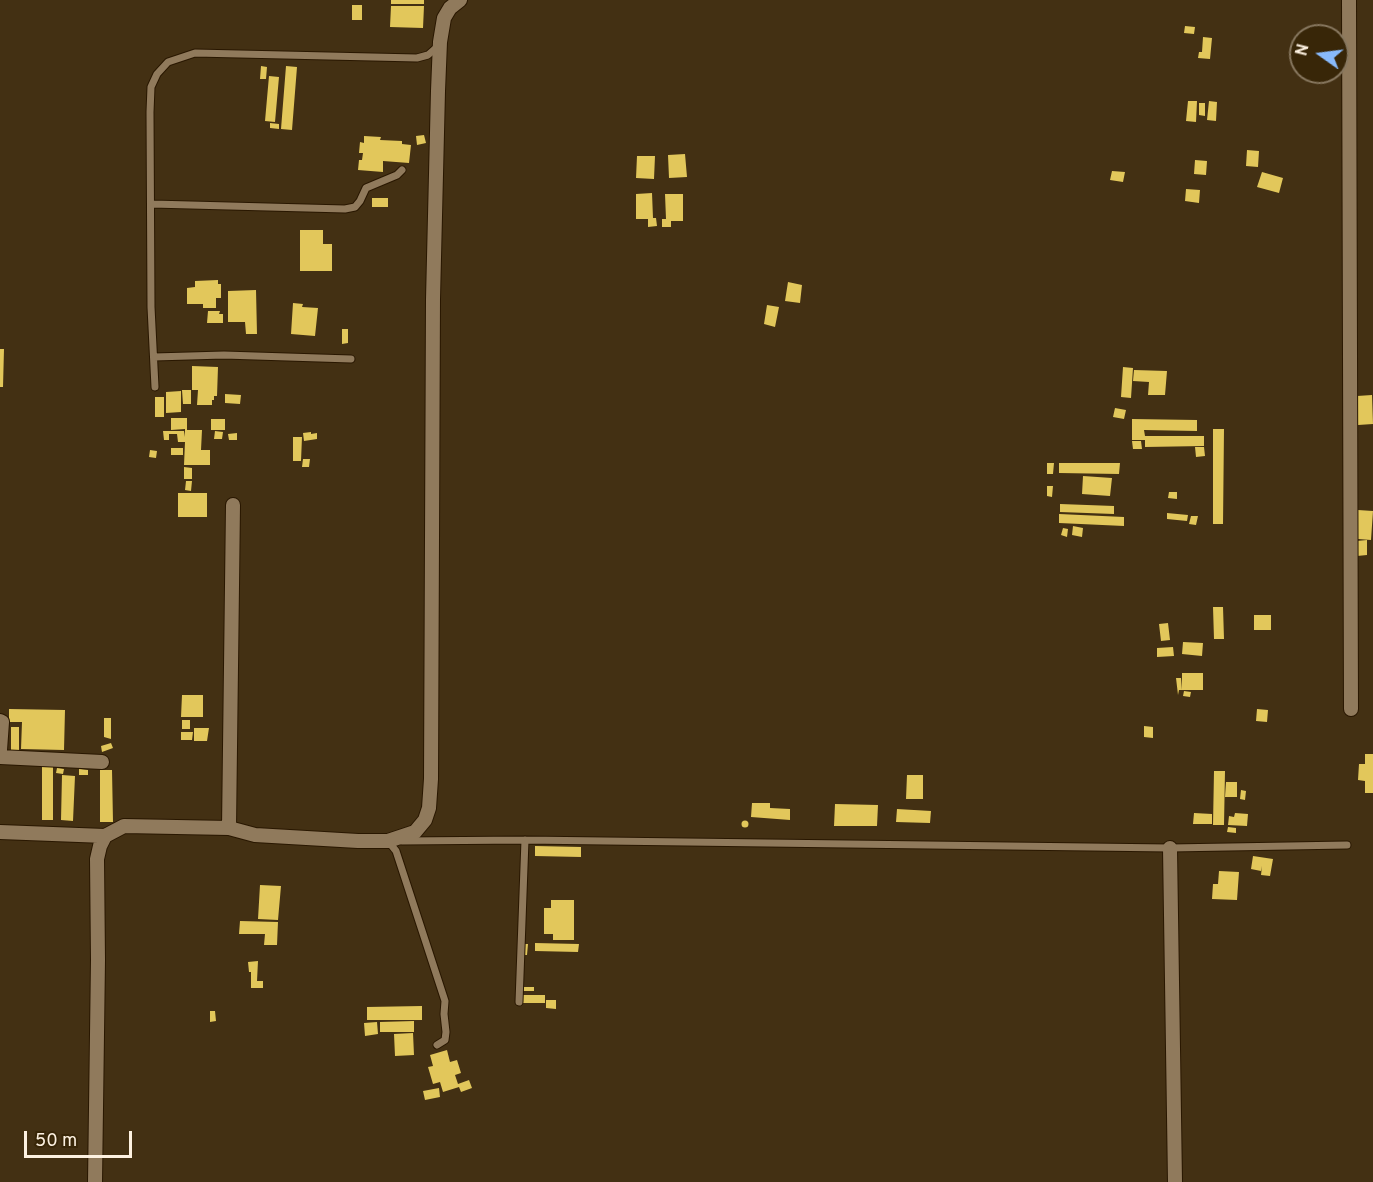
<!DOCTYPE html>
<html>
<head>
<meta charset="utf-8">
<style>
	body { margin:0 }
	#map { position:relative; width:1373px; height:1182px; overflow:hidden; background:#433013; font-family:Overpass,sans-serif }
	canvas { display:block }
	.north { position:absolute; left:1289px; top:24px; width:60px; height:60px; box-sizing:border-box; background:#382608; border:2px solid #87775f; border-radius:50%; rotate:284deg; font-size:16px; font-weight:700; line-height:24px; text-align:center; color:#fdf1e1 }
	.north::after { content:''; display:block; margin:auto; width:21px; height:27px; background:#88bafc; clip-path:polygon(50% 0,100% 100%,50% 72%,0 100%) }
	.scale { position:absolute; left:24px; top:1131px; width:108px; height:27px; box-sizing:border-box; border:3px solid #fdf1e1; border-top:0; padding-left:8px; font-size:18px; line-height:21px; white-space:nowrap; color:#fdf1e1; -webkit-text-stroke:4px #382608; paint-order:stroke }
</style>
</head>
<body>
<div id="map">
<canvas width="1373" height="1182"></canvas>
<div class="north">N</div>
<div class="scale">50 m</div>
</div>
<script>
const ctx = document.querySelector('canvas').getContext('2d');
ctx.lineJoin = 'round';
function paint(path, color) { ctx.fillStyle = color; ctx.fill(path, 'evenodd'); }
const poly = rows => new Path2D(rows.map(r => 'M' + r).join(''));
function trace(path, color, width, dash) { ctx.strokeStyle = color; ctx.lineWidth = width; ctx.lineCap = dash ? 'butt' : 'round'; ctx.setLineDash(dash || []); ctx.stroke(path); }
const building = poly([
	[391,0,424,0,424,4,391,4],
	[352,5,362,5,362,20,352,20],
	[391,6,424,6,423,28,390,27],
	[1185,26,1195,27,1194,34,1184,33],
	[1203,37,1212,38,1210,59,1198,58,1199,52,1202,52],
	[261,66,267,67,266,79,260,79],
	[286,66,297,67,292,130,281,129],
	[269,76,279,77,275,122,265,121],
	[1188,101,1197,101,1196,122,1186,121],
	[1209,101,1217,102,1216,121,1207,120],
	[1199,103,1205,103,1205,116,1199,115],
	[270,123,279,124,279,129,270,128],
	[424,135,426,143,417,145,416,136],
	[364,136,381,137,380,140,402,141,402,144,411,145,409,163,383,161,383,172,358,170,359,160,362,160,363,153,359,153,360,142,364,143],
	[1247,150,1259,151,1258,167,1246,166],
	[685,154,687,177,669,178,668,155],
	[637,156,655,156,654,179,636,178],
	[1195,160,1207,161,1206,175,1194,174],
	[1112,171,1125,172,1123,182,1110,180],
	[1262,172,1283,178,1279,193,1257,187],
	[1186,189,1200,190,1199,203,1185,201],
	[652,193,653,218,656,218,657,226,648,227,648,219,636,219,636,194],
	[665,194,683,194,683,221,671,221,671,227,662,227,662,219,666,219],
	[372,198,388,198,388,207,372,207],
	[300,230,323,230,323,244,332,244,332,271,300,271],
	[218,280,218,284,221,284,221,298,216,298,216,308,203,308,203,304,187,304,187,288,195,287,195,281],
	[788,282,802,285,800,303,785,301],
	[256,290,257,334,246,334,245,322,228,322,228,291],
	[293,303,303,304,302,307,318,308,315,336,291,334],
	[767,305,779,307,775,327,764,324],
	[208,311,220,311,219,314,223,314,223,323,207,323],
	[342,329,348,329,348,343,342,344],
	[0,349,4,349,3,387,0,387],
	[192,366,218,367,217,396,214,396,214,400,212,400,212,405,197,405,198,390,192,390],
	[1123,367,1133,368,1131,398,1121,397],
	[1134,370,1167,371,1165,395,1148,395,1149,382,1133,381],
	[182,390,191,390,191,404,183,404],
	[181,391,181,412,166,413,166,392],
	[225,394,241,395,240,404,225,403],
	[1372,395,1373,424,1358,425,1357,396],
	[155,397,164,397,164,417,155,417],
	[1115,408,1126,410,1124,419,1113,417],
	[171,418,187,418,187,430,202,430,201,450,210,450,210,465,184,465,185,442,178,442,177,434,169,434,169,440,164,440,163,431,184,431,185,437,185,429,171,430],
	[211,419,225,419,225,430,211,430],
	[1132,419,1197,420,1197,431,1144,430,1145,436,1204,436,1204,446,1145,447,1145,440,1148,440,1132,440],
	[1213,429,1224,429,1223,524,1213,524],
	[215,431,223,432,222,439,214,439],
	[311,432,311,434,317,433,317,439,304,441,303,433],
	[237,433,237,440,229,440,228,434],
	[293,437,302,437,301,461,293,461],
	[1132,441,1141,441,1142,449,1133,449],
	[1195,447,1204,447,1205,456,1196,457],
	[171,448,183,448,183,455,171,455],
	[150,450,157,451,156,458,149,457],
	[303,459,310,459,309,467,302,467],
	[1047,463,1054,463,1053,474,1047,474],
	[1059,463,1120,463,1119,474,1059,473],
	[184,467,192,468,192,479,184,479],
	[1083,476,1112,478,1110,496,1082,494],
	[186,481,192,481,191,491,185,490],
	[1047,486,1053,486,1052,497,1047,496],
	[1169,492,1177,492,1177,499,1168,498],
	[178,493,207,493,207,517,178,517],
	[1060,504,1114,506,1114,514,1060,512],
	[1358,510,1373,511,1371,540,1358,539],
	[1167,513,1188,515,1187,521,1167,519],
	[1059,514,1124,517,1124,526,1059,523],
	[1191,516,1198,516,1196,525,1189,524],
	[1073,526,1083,528,1082,537,1072,535],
	[1063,528,1068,529,1067,537,1061,535],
	[1367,540,1367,555,1357,556,1356,541],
	[1213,607,1223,607,1224,639,1214,639],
	[1254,615,1271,615,1271,630,1254,630],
	[1168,623,1170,640,1161,641,1159,624],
	[1183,642,1203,643,1202,656,1182,654],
	[1173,647,1174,656,1157,657,1157,648],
	[1182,673,1203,673,1203,690,1182,690],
	[1176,678,1181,678,1182,690,1179,690,1178,695],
	[1184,691,1191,692,1190,697,1183,696],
	[182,695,203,695,203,717,181,717],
	[9,709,65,710,64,750,21,749,22,722,9,722],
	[1257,709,1268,710,1267,722,1256,721],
	[104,718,111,718,111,739,104,737],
	[182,720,190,720,190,729,182,729],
	[1144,726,1153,727,1153,738,1144,737],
	[11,727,19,727,19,751,11,751],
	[194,728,209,728,207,741,194,741],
	[181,732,193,732,192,740,181,740],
	[111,743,113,748,102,752,101,746],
	[1365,754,1373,754,1373,793,1365,793,1365,781,1358,780,1359,764,1365,764],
	[42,767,53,767,53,820,42,820],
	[57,768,64,769,63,774,56,773],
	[79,769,88,770,88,775,79,775],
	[100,770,112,770,113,822,100,822],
	[1214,771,1225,771,1224,825,1213,825],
	[62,775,75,776,73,821,61,820],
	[907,775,923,775,923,799,906,799],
	[1226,782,1237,782,1237,797,1225,797],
	[1241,790,1246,791,1245,800,1240,799],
	[752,803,770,803,770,808,790,809,790,820,751,817],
	[835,804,878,805,877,826,834,826],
	[897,809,931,811,930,823,896,822],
	[1194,813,1212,814,1212,824,1193,824],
	[1235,813,1248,814,1247,826,1228,825,1229,816,1234,817],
	'741.5 824a3.5 3.5 0 1 1 7 0a3.5 3.5 0 1 1-7 0Z',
	[1228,827,1236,828,1236,833,1227,832],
	[535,846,581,847,581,857,535,856],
	[1253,856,1273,859,1270,876,1261,875,1262,866,1261,871,1251,869],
	[1219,871,1239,872,1237,900,1212,899,1213,884,1218,884],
	[260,885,281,886,278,920,258,919],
	[551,900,574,900,574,940,553,940,553,934,544,934,544,908,551,908],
	[240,921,278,922,277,945,264,945,265,934,239,934],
	[535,943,579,944,578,952,535,951],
	[523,944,528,944,527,955,522,955],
	[258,961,257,981,263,981,263,988,251,988,251,972,249,972,248,962],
	[523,987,534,987,534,991,523,991],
	[522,995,545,995,545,1003,523,1003],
	[546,1000,556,1000,556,1009,546,1008],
	[422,1006,422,1020,367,1020,367,1007],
	[210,1011,215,1011,216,1021,210,1022],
	[414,1021,414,1032,380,1032,380,1022],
	[377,1022,378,1034,365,1036,364,1023],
	[413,1033,414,1055,395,1056,394,1034],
	[447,1050,450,1062,457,1060,461,1073,455,1075,458,1084,469,1080,472,1088,461,1092,459,1087,443,1092,440,1082,433,1084,428,1067,433,1066,430,1055],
	[439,1088,440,1097,425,1100,423,1091]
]);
const service = poly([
	[152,204,345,209,355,207,360,201,366,188,397,175,402,170],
	[154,357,224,355,351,359],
	[155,387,151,307,150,112,151,87,157,74,168,62,195,53,417,58,428,55,437,47],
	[388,841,396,851,445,1001,444,1014,446,1032,445,1040,437,1045],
	[402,841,525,840,1170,848,1347,845],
	[519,1002,525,840]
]);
const minor = poly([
	[1349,0,1351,709],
	[0,721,2,722,0,750],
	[0,757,102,762],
	[229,828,233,505],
	[0,832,105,836],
	[1170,848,1175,1182],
	[95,1182,98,960,97,859,100,846,105,836,124,826,229,828,255,835,358,841,388,841,415,832,425,820,429,808,431,779,433,299,438,91,440,42,444,18,450,8,460,0]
]);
paint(building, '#e2c75b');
trace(service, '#291700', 9);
trace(minor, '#291700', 16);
trace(service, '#907a5c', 7);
trace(minor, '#907a5c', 14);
</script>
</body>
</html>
